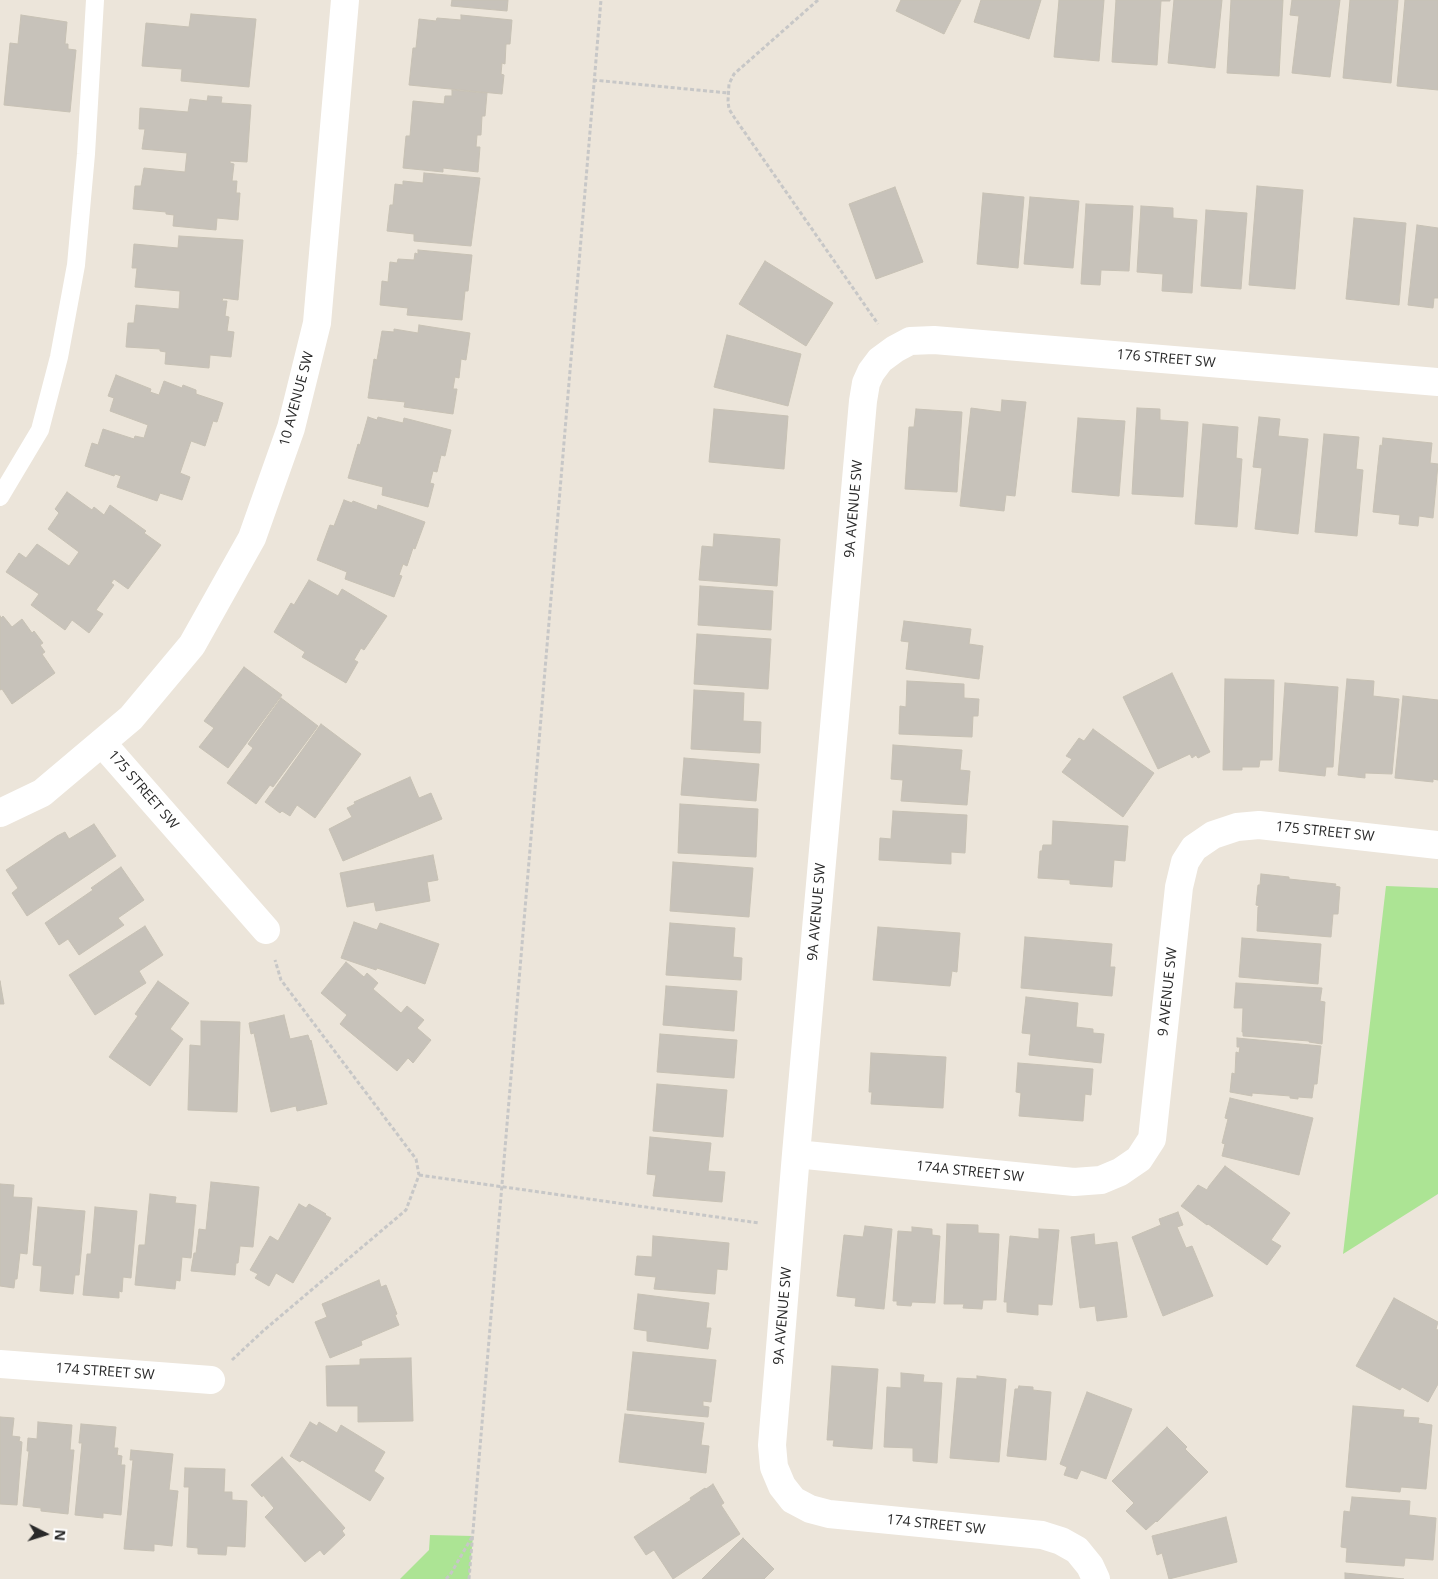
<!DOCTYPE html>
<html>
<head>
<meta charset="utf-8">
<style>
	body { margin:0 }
	#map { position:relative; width:1438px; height:1579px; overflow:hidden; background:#ece5da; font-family:"Open Sans",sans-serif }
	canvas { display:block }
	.north { position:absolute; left:20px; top:1509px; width:50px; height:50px; -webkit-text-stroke:4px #fff; paint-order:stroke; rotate:95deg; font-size:14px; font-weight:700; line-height:20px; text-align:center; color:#292929 }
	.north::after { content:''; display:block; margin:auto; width:18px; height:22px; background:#292929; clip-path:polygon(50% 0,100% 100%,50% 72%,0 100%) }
</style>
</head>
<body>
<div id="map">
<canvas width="1438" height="1579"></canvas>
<div class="north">N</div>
</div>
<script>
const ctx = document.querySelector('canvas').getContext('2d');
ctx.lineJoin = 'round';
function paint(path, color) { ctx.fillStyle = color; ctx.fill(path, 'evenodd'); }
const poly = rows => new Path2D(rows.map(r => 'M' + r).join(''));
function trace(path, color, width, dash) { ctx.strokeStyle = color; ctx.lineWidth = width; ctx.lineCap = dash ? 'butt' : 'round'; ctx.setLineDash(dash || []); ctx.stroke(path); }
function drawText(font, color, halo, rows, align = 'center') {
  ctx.font = font + ' "Open Sans",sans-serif'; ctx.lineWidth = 4; ctx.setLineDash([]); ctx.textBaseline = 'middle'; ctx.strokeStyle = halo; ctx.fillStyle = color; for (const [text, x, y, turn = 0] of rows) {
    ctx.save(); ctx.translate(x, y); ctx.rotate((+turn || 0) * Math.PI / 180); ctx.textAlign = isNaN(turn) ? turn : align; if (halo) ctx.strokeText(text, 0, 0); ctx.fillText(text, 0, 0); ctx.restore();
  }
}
const green = poly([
	[1386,886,1438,888,1438,1194,1343,1254],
	[430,1535,473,1536,469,1579,400,1579,429,1550]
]);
const building = poly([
	[452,0,508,0,507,11,451,6,452,0],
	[901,0,961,0,944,34,896,11,901,0],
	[981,0,1041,0,1029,39,974,22,981,0],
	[1059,0,1104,0,1099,61,1054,57,1059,0],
	[1116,0,1170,0,1170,1,1161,1,1157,65,1112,62,1116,0],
	[1174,0,1222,0,1215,68,1168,63,1174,0],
	[1231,0,1283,0,1279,76,1227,73,1231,0],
	[1292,0,1340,0,1330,77,1292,73,1299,16,1290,15,1292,0],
	[1350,0,1398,0,1391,83,1343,78,1350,0],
	[1405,0,1438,0,1438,90,1397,86,1405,0],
	[191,14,256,19,249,87,181,81,182,69,142,66,146,23,189,27,191,14],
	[21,15,67,22,65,44,68,44,68,49,76,50,70,112,4,105,10,43,18,44,21,15],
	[461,15,512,20,510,44,506,44,505,64,502,63,501,74,504,75,502,94,409,85,413,48,416,48,419,19,436,21,437,18,461,20,461,15],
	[452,90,487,93,485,116,482,116,481,135,477,135,476,147,480,147,478,172,443,168,443,172,403,168,406,136,410,136,413,101,444,104,445,96,452,96,452,90],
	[208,96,222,97,221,103,251,105,247,162,230,161,230,163,234,164,232,181,237,181,236,193,240,193,238,220,217,218,216,230,173,226,174,215,166,214,166,212,133,209,135,186,141,186,144,168,185,172,187,153,142,149,145,129,139,129,140,108,188,112,190,99,207,101,208,96],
	[424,173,480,178,471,246,414,241,414,234,387,231,390,205,393,205,395,184,403,185,403,181,423,183,424,173],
	[1257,186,1303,190,1295,289,1249,285,1257,186],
	[895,187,923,262,876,279,849,204,895,187],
	[983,193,1024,197,1018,268,977,264,983,193],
	[1030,197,1079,201,1073,268,1024,264,1030,197],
	[1086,204,1133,206,1129,271,1101,270,1100,285,1081,284,1086,204],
	[1141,206,1173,208,1173,218,1197,220,1192,293,1162,291,1163,274,1137,272,1141,206],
	[1206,210,1247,213,1241,289,1201,286,1206,210],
	[1354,218,1406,223,1399,305,1346,299,1354,218],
	[1417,225,1438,228,1438,298,1434,298,1433,308,1408,305,1417,225],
	[179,236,243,240,238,300,223,298,222,301,227,301,225,316,229,317,227,331,234,332,231,357,210,355,209,368,165,364,166,352,160,351,160,349,126,347,128,323,134,323,136,305,179,309,180,291,135,287,137,268,132,268,134,244,178,248,179,236],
	[418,250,472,255,468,291,465,291,462,320,407,315,408,308,380,305,382,281,388,282,390,262,397,263,398,259,414,260,415,253,418,254,418,250],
	[765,261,833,303,806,346,739,304,765,261],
	[419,325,470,333,466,360,461,359,459,378,455,377,453,389,457,389,453,414,404,407,405,402,368,398,374,359,377,360,382,331,394,332,394,329,418,333,419,325],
	[727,335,801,354,788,406,714,387,727,335],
	[116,375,151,389,150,392,159,395,164,381,182,388,183,385,196,390,196,394,223,403,217,422,213,421,205,446,191,441,180,473,190,477,182,500,160,493,157,501,117,487,121,476,115,474,114,476,85,466,92,443,98,445,103,429,134,439,135,436,144,438,148,425,110,411,114,398,108,396,116,375],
	[1002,400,1026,402,1015,496,1006,495,1004,511,960,506,971,408,1001,412,1002,400],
	[1137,408,1160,409,1160,420,1188,422,1183,497,1132,494,1137,408],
	[714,409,788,416,784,469,709,462,714,409],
	[916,409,962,412,957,492,905,489,909,427,914,427,916,409],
	[368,417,377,420,378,417,403,423,404,418,451,430,445,456,441,455,437,472,433,471,430,483,434,484,428,507,382,495,383,487,348,478,358,444,360,445,368,417],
	[1259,417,1280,419,1278,436,1308,439,1298,534,1255,529,1262,468,1253,467,1259,417],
	[1078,418,1125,421,1119,496,1072,492,1078,418],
	[1203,424,1238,427,1236,458,1242,459,1237,527,1195,524,1203,424],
	[1324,434,1359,437,1356,469,1363,470,1357,536,1315,532,1324,434],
	[1383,438,1432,443,1430,463,1438,464,1433,518,1419,516,1418,526,1399,524,1400,515,1373,512,1380,445,1382,446,1383,438],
	[67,492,92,510,94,507,104,515,110,505,146,531,144,533,161,545,128,589,114,579,111,583,114,585,96,610,103,614,89,633,72,620,65,630,31,605,39,594,6,572,19,553,26,558,37,544,69,566,79,552,48,529,59,513,55,509,67,492],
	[344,500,352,503,353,501,377,510,378,505,425,522,415,549,413,548,407,566,403,564,399,575,402,576,394,597,345,579,347,572,317,560,330,525,334,526,344,500],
	[714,534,780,539,777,586,699,580,702,546,713,547,714,534],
	[309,580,338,596,342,589,387,616,364,650,361,648,354,660,358,662,346,683,302,657,305,652,274,632,291,603,294,605,309,580],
	[700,586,773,591,771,630,698,625,700,586],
	[0,616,1,618,3,616,12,627,22,619,32,633,34,631,43,643,40,645,45,652,42,654,55,673,12,704,2,689,0,690,0,616],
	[904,621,971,629,969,644,983,646,979,679,906,669,909,642,901,641,904,621],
	[697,634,771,639,768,689,694,684,697,634],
	[244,667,282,695,228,768,199,747,214,728,204,721,244,667],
	[1172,673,1210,752,1198,758,1196,755,1192,758,1190,754,1158,769,1123,697,1172,673],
	[1225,679,1274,680,1272,760,1260,760,1259,767,1242,767,1242,770,1223,770,1225,679],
	[1347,679,1374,681,1373,696,1399,699,1392,774,1365,773,1365,778,1338,775,1347,679],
	[907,681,964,684,964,698,979,699,978,716,973,716,972,737,899,734,900,706,906,707,907,681],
	[1285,683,1338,687,1333,767,1326,767,1325,776,1279,771,1285,683],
	[694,690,744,693,743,721,761,722,760,753,691,749,694,690],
	[1403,696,1438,700,1438,780,1433,779,1433,782,1395,778,1403,696],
	[281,698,318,726,273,787,270,785,256,804,227,783,253,748,248,744,281,698],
	[321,724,361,754,315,818,297,805,290,816,282,811,280,813,265,802,321,724],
	[1093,729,1154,773,1123,817,1062,772,1072,759,1066,756,1079,738,1084,741,1093,729],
	[893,745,962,750,960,770,970,771,967,805,901,801,903,780,891,779,893,745],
	[684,758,759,764,756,801,681,795,684,758],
	[410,777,419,798,431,793,442,819,343,861,329,829,352,817,347,808,355,804,354,802,410,777],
	[680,804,758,809,756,857,678,853,680,804],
	[893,811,967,815,965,853,951,852,951,864,879,860,880,838,891,839,893,811],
	[1053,821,1128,826,1125,861,1114,860,1112,887,1070,884,1070,880,1038,878,1040,851,1042,851,1043,845,1052,845,1053,821],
	[94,824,116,856,27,916,12,893,18,888,6,870,57,836,65,832,69,839,94,824],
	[433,855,438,880,427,882,430,901,376,911,374,902,347,907,340,873,433,855],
	[673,862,753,868,749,917,670,911,673,862],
	[121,867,144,900,118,918,124,925,79,955,68,939,59,945,45,923,93,890,91,888,121,867],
	[1261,874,1289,877,1289,879,1336,884,1335,886,1340,887,1338,914,1333,914,1331,937,1257,931,1258,907,1260,906,1256,905,1258,885,1260,885,1261,874],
	[354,922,377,930,380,923,439,944,425,984,377,968,376,970,341,958,354,922],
	[670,923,735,928,733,957,742,958,741,980,666,975,670,923],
	[145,926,163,955,139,971,146,983,95,1015,69,975,145,926],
	[878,927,960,933,957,972,952,971,950,986,873,980,878,927],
	[1025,937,1112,944,1110,967,1115,967,1112,996,1021,988,1025,937],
	[1242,938,1321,944,1318,984,1239,977,1242,938],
	[346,962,364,977,367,973,378,983,373,989,401,1013,407,1006,424,1020,417,1028,431,1040,413,1063,408,1058,397,1071,340,1024,347,1015,321,993,346,962],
	[0,981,4,1004,0,1004,0,981],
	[158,981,189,1003,170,1029,183,1039,150,1086,109,1057,138,1016,135,1014,158,981],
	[1236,983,1322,988,1320,1001,1325,1002,1322,1044,1309,1042,1309,1041,1243,1036,1243,1032,1242,1032,1243,1008,1234,1008,1236,983],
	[666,986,737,991,734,1031,663,1025,666,986],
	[1026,997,1078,1003,1076,1027,1093,1029,1093,1033,1104,1034,1101,1063,1029,1055,1031,1034,1022,1033,1026,997],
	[284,1015,290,1039,308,1035,310,1041,311,1040,327,1104,297,1111,296,1106,271,1112,254,1033,251,1034,249,1023,284,1015],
	[201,1021,240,1022,237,1112,188,1110,190,1045,201,1046,201,1021],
	[660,1034,737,1040,734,1078,657,1072,660,1034],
	[1237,1038,1321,1046,1317,1084,1314,1084,1312,1098,1298,1097,1298,1099,1290,1098,1290,1096,1252,1093,1252,1096,1230,1092,1232,1073,1235,1074,1236,1052,1239,1053,1240,1047,1237,1047,1237,1038],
	[871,1053,946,1057,943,1108,871,1104,872,1092,869,1092,871,1053],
	[1018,1063,1093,1069,1091,1095,1085,1094,1083,1121,1019,1116,1021,1093,1016,1092,1018,1063],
	[657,1084,727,1090,723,1137,653,1131,657,1084],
	[1230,1098,1313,1118,1299,1175,1222,1156,1225,1144,1222,1143,1228,1119,1225,1118,1230,1098],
	[650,1137,711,1143,708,1171,725,1172,722,1202,653,1196,656,1175,647,1174,650,1137],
	[1225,1166,1290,1213,1271,1240,1281,1246,1267,1265,1208,1224,1207,1225,1181,1206,1198,1185,1207,1190,1209,1186,1225,1166],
	[211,1182,259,1187,253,1247,240,1246,238,1263,236,1263,235,1275,191,1271,194,1253,196,1253,199,1229,206,1230,211,1182],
	[0,1184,14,1185,13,1197,32,1198,27,1254,20,1253,17,1279,15,1279,14,1288,0,1286,0,1184],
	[150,1194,176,1197,175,1203,196,1205,191,1258,182,1257,180,1281,176,1280,175,1289,135,1285,139,1245,145,1245,150,1194],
	[299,1204,306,1208,309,1204,326,1214,325,1215,331,1218,293,1283,276,1273,269,1286,255,1278,258,1274,250,1270,270,1236,278,1241,299,1204],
	[38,1207,85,1211,79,1275,75,1275,73,1294,40,1291,42,1266,33,1265,38,1207],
	[95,1207,137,1211,131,1278,123,1277,122,1292,119,1291,119,1298,83,1295,87,1254,91,1254,95,1207],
	[1178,1212,1183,1225,1177,1227,1186,1248,1192,1246,1213,1296,1163,1316,1132,1237,1161,1225,1159,1219,1178,1212],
	[947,1224,978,1225,978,1233,999,1234,996,1300,983,1300,982,1309,963,1308,964,1304,944,1304,947,1224],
	[865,1226,892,1229,884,1309,855,1306,856,1298,837,1296,844,1235,863,1237,865,1226],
	[912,1227,932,1229,932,1235,940,1236,935,1303,912,1302,911,1306,897,1305,897,1301,893,1301,898,1231,912,1232,912,1227],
	[1039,1229,1059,1230,1052,1305,1038,1304,1038,1315,1007,1312,1007,1302,1004,1302,1010,1236,1039,1239,1039,1229],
	[1094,1234,1095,1245,1117,1242,1127,1317,1097,1321,1095,1306,1080,1308,1071,1237,1094,1234],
	[653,1236,729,1243,727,1270,717,1269,715,1294,654,1289,656,1277,635,1275,637,1256,652,1257,653,1236],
	[379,1280,381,1287,386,1285,397,1314,395,1315,399,1325,361,1341,362,1345,330,1358,315,1322,327,1317,322,1304,379,1280],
	[638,1294,709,1303,706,1328,711,1328,708,1349,647,1341,647,1331,634,1329,638,1294],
	[1394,1298,1438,1322,1436,1329,1438,1330,1438,1384,1428,1402,1402,1387,1400,1390,1356,1366,1394,1298],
	[633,1352,716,1360,711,1402,703,1401,703,1406,709,1407,708,1417,627,1410,633,1352],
	[411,1358,413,1421,358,1422,358,1406,327,1406,326,1366,360,1365,360,1359,411,1358],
	[832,1366,878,1369,872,1449,833,1446,834,1440,827,1440,832,1366],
	[901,1373,924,1375,923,1382,942,1383,937,1463,913,1461,913,1448,884,1447,887,1387,901,1388,901,1373],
	[977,1376,1006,1379,999,1462,950,1458,957,1378,977,1379,977,1376],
	[1019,1386,1033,1387,1033,1390,1051,1392,1046,1460,1007,1456,1015,1389,1018,1389,1019,1386],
	[1087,1392,1132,1409,1106,1479,1081,1470,1077,1479,1064,1475,1067,1467,1060,1464,1087,1392],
	[1353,1406,1404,1410,1403,1417,1419,1418,1418,1423,1432,1425,1426,1489,1401,1487,1400,1492,1346,1487,1353,1406],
	[625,1414,704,1423,701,1445,709,1446,706,1473,619,1462,625,1414],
	[0,1417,14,1418,12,1436,20,1437,19,1441,22,1442,17,1505,0,1504,0,1417],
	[38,1422,72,1425,70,1450,74,1450,68,1514,41,1511,41,1508,23,1506,29,1451,27,1451,28,1438,37,1439,38,1422],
	[310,1422,317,1426,319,1422,337,1433,341,1425,385,1452,374,1471,384,1478,370,1501,302,1460,300,1462,290,1456,310,1422],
	[81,1424,116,1427,114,1448,118,1448,117,1455,122,1456,121,1465,125,1465,121,1515,103,1513,103,1518,75,1515,82,1443,79,1443,81,1424],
	[1167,1427,1187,1447,1185,1449,1208,1472,1157,1522,1156,1521,1146,1530,1126,1511,1134,1503,1112,1481,1167,1427],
	[131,1450,173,1454,169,1490,178,1491,172,1546,154,1544,154,1551,124,1549,133,1460,130,1460,131,1450],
	[282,1457,345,1528,342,1531,345,1535,324,1555,320,1550,305,1562,265,1517,274,1508,263,1495,262,1497,251,1485,282,1457],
	[185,1468,225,1469,224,1492,232,1492,232,1500,247,1501,245,1547,227,1546,226,1555,198,1554,198,1548,187,1547,189,1487,184,1487,185,1468],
	[713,1484,724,1503,721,1505,740,1534,673,1579,654,1550,646,1555,634,1537,691,1500,690,1498,705,1488,706,1489,713,1484],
	[1352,1497,1410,1501,1409,1515,1436,1518,1433,1560,1405,1558,1404,1566,1346,1562,1347,1548,1341,1547,1344,1511,1350,1512,1352,1497],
	[1226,1517,1237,1562,1169,1579,1162,1553,1157,1555,1152,1536,1226,1517],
	[743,1538,774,1569,764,1579,702,1579,743,1538],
	[1345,1573,1404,1579,1345,1579,1345,1573]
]);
const path = poly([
	[818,0,734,74,729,84,728,101,729,109,734,117,878,324],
	[593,80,728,93],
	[419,1175,759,1223],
	[232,1360,263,1331,406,1210,419,1175,416,1159,281,980,275,960],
	[446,1579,450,1575,472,1537],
	[469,1579,601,0]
]);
const lane = poly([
	[0,497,40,430,59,357,76,265,86,154,95,0]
]);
const street = poly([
	[102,743,266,930],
	[796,1154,1074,1182,1101,1180,1120,1172,1139,1159,1152,1139,1179,887,1185,862,1194,848,1213,835,1237,827,1259,825,1438,845],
	[0,1364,211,1380],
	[1096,1579,1090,1566,1077,1550,1061,1541,1042,1535,829,1514,810,1509,793,1500,782,1486,774,1467,772,1445,796,1154,863,401,866,383,871,372,880,360,895,349,910,341,934,340,1438,382]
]);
const secondary = poly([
	[0,813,42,793,131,718,192,645,252,538,291,428,317,323,345,0]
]);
const streetNames = [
	["176 STREET SW",1166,359,5],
	["10 AVENUE SW",297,399,-75],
	["9A AVENUE SW",854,509,-85],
	["175 STREET SW",143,790,49],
	["175 STREET SW",1325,832,6],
	["9A AVENUE SW",817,912,-85],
	["9 AVENUE SW",1168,992,-84],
	["174A STREET SW",970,1172,6],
	["9A AVENUE SW",783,1316,-85],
	["174 STREET SW",105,1372,4],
	["174 STREET SW",936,1525,6]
];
paint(green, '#ace494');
paint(building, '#c7c2ba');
trace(building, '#c7c1b4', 1);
trace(path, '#c7c7c7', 3, [4, 2.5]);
trace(lane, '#fff', 18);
trace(street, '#fff', 28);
trace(secondary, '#fff', 28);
drawText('14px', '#292929', '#fff', streetNames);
</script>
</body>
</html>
